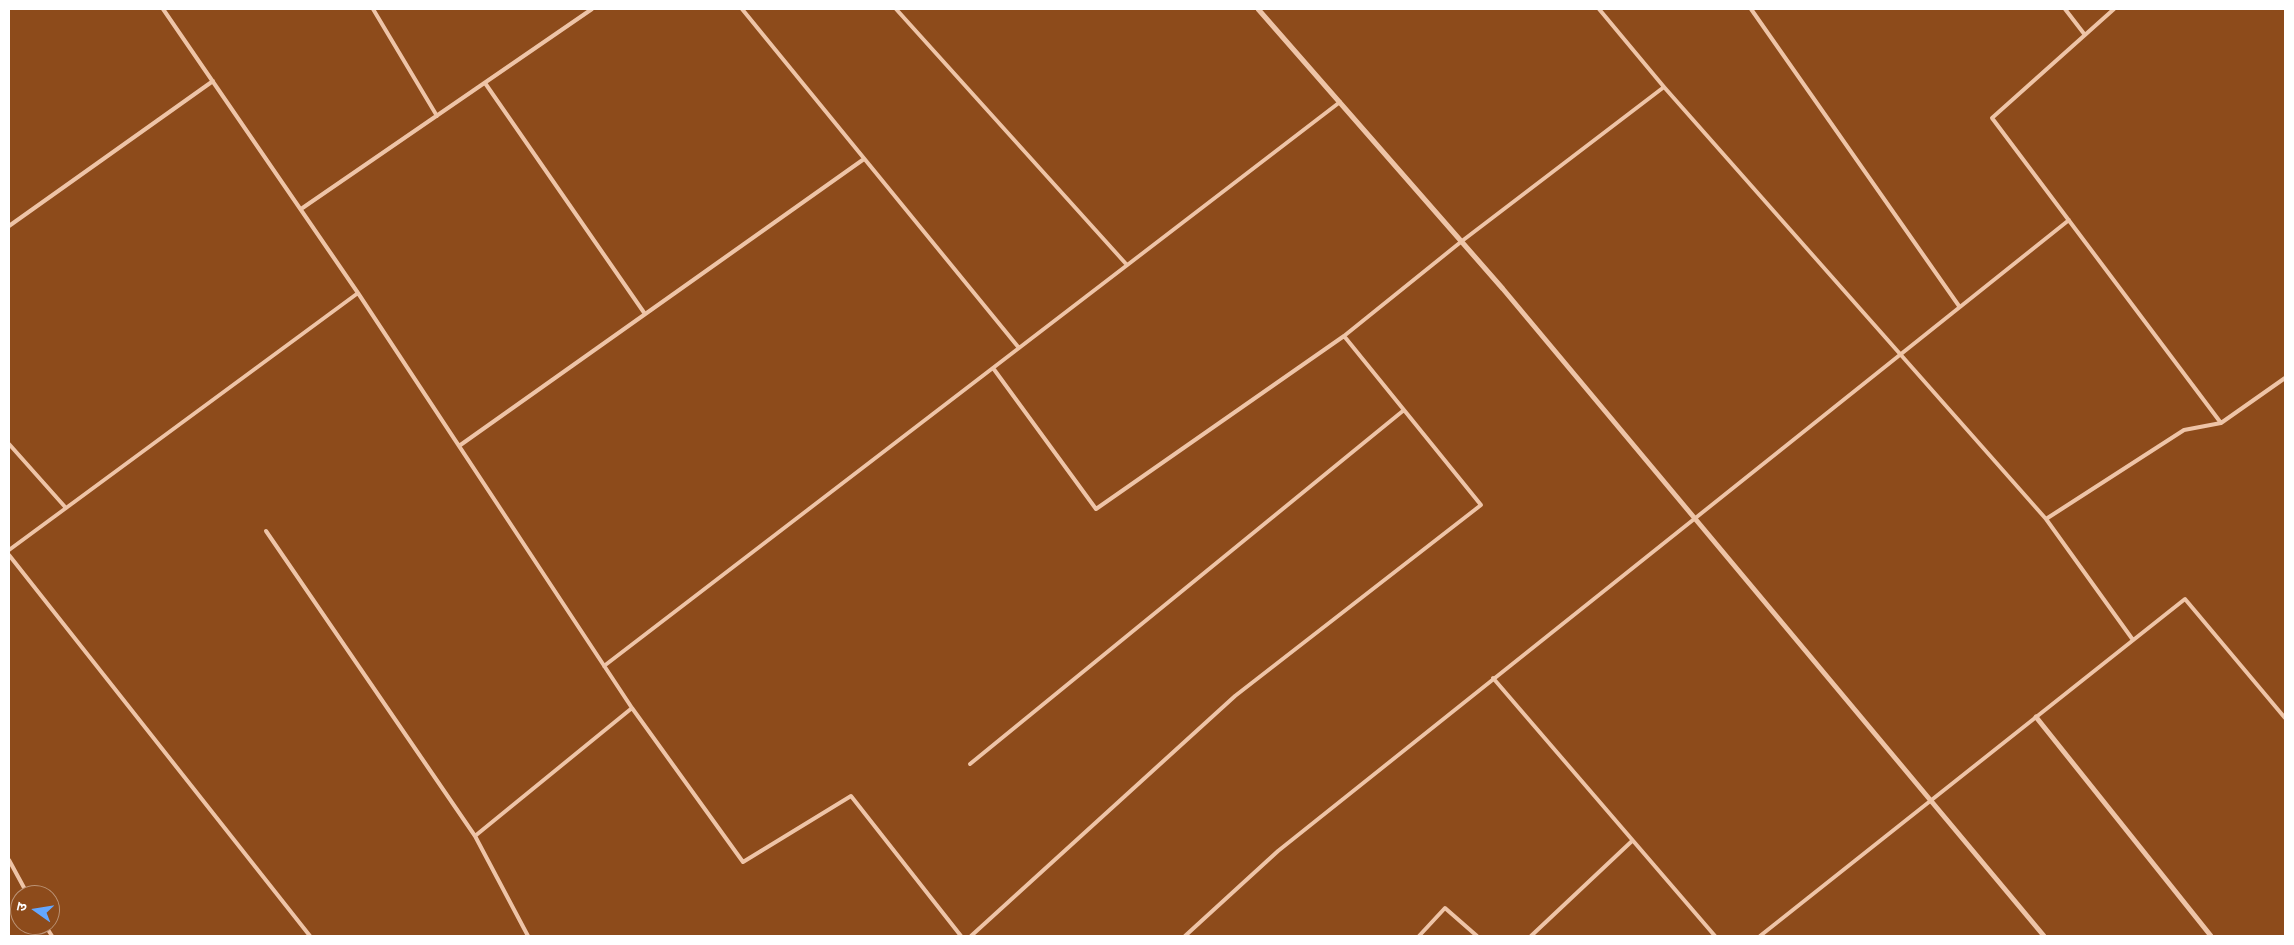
<!DOCTYPE html>
<html>
<head>
<meta charset="utf-8">
<style>
	body { margin:0 }
	#map { position:relative; width:2294px; height:945px; overflow:hidden; background:#8d4b1b; font-family:Raleway,"Noto Sans Devanagari",sans-serif }
	canvas { display:block }
	.frame { position:absolute; inset:0; border:10px solid #fff; pointer-events:none }
	.north { position:absolute; left:10px; top:885px; width:50px; height:50px; box-sizing:border-box; background:#8d4b1b; border:1px solid #bb9376; border-radius:50%; rotate:283deg; font-size:14px; font-weight:700; line-height:20px; text-align:center; color:#fff }
	.north::after { content:''; display:block; margin:auto; width:18px; height:22px; background:#64a7ff; clip-path:polygon(50% 0,100% 100%,50% 72%,0 100%) }
</style>
</head>
<body>
<div id="map">
<canvas width="2294" height="945"></canvas>
<div class="frame"></div>
<div class="north">उ</div>
</div>
<script>
const ctx = document.querySelector('canvas').getContext('2d');
ctx.lineJoin = 'round';
const poly = rows => new Path2D(rows.map(r => 'M' + r).join(''));
function trace(path, color, width, dash) { ctx.strokeStyle = color; ctx.lineWidth = width; ctx.lineCap = dash ? 'butt' : 'round'; ctx.setLineDash(dash || []); ctx.stroke(path); }
const lane = poly([
	[163,9,358,293,632,708,475,836],
	[373,9,437,116],
	[742,9,1019,348],
	[896,9,1127,265],
	[1599,9,1664,87,2046,519,2133,640],
	[1751,9,1959,306],
	[2065,9,2085,35],
	[2114,9,1992,118,2221,423],
	[485,83,645,314],
	[301,209,592,9],
	[9,226,213,81],
	[993,368,1096,509,1344,336,1462,241,1664,87],
	[9,444,66,508],
	[459,446,864,159],
	[2046,519,2184,430,2221,423,2285,378],
	[266,531,475,836,528,936],
	[9,550,358,293],
	[9,555,310,936],
	[604,666,1340,102],
	[1493,678,1715,936],
	[632,708,743,862,851,796,961,936],
	[970,764,1404,410],
	[9,860,28,895],
	[45,925,52,936],
	[971,936,1235,696,1481,505,1344,336],
	[1185,936,1278,851,2069,220],
	[1419,936,1445,908,1477,936],
	[1531,936,1632,841],
	[1760,936,2185,599,2285,718]
]);
const street = poly([
	[1258,9,1503,289,2044,936],
	[2036,717,2211,936]
]);
trace(lane, '#eec4a7', 4);
trace(street, '#eec4a7', 5);
</script>
</body>
</html>
